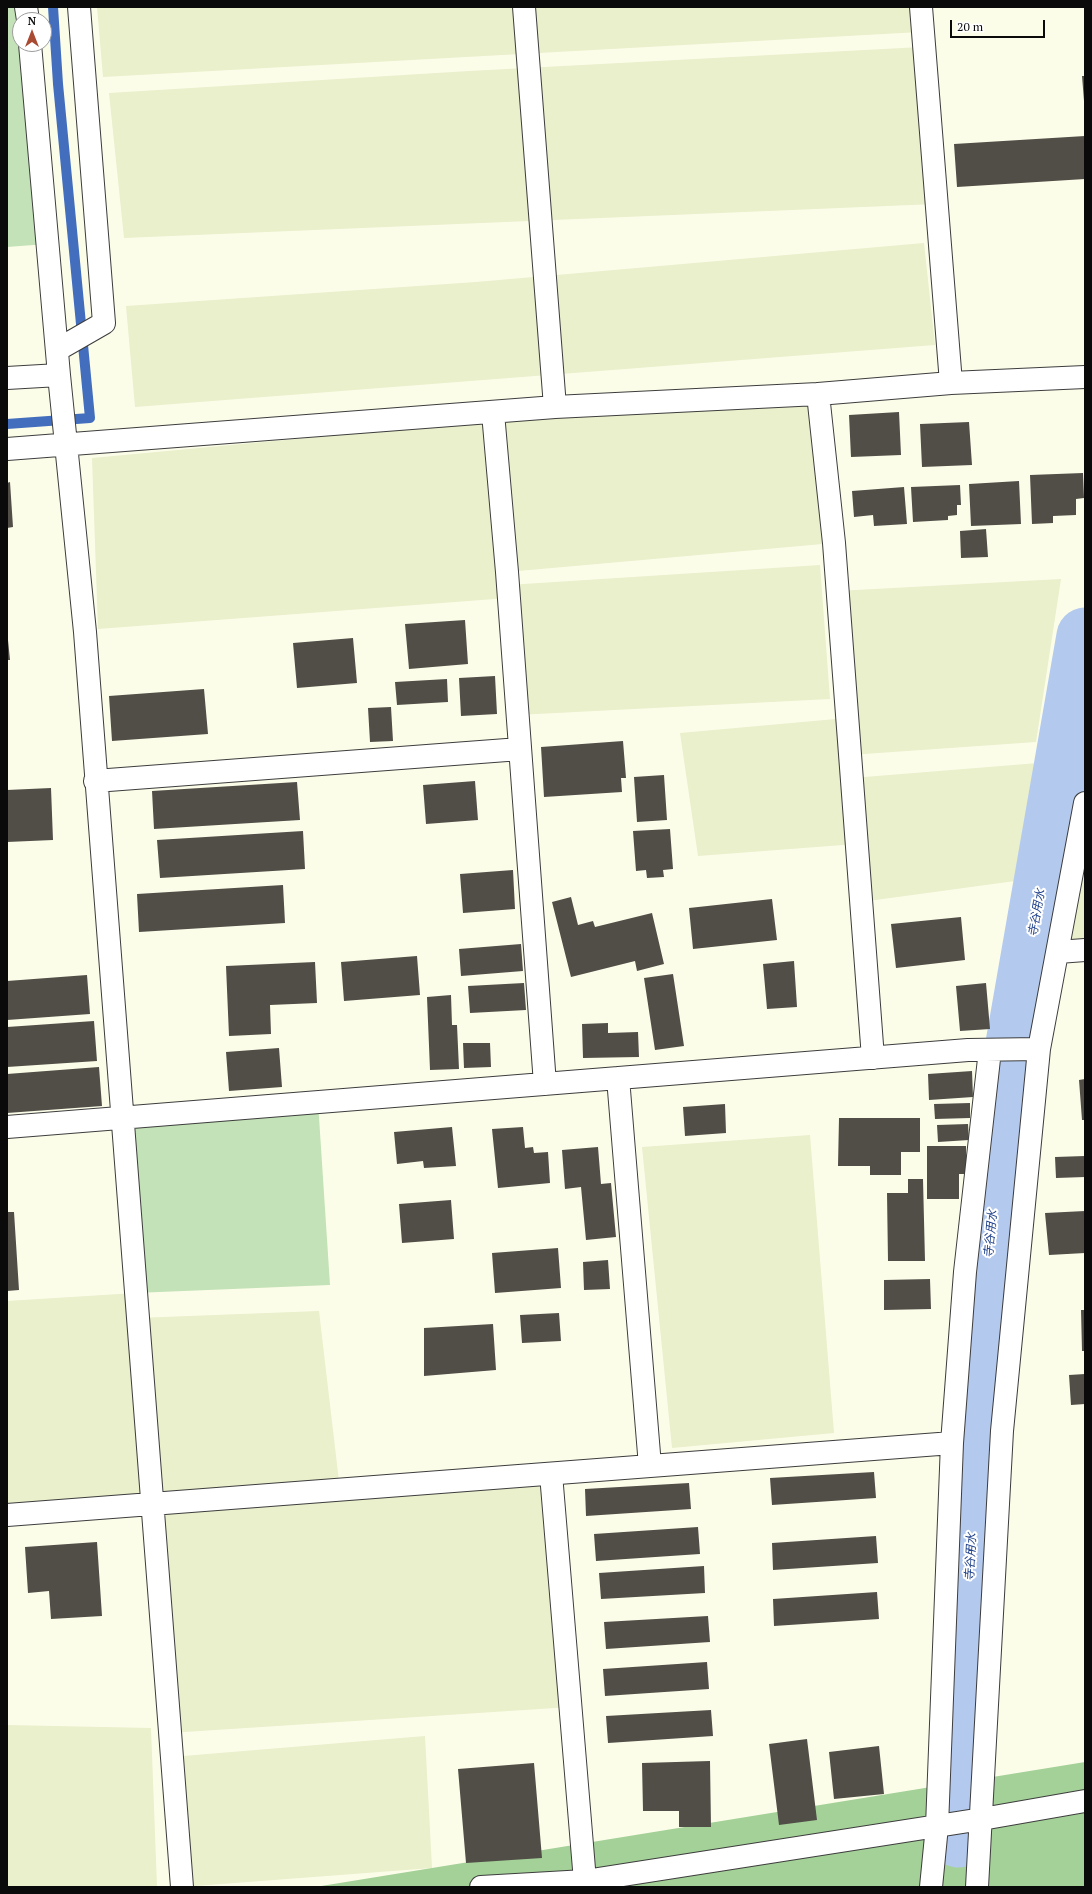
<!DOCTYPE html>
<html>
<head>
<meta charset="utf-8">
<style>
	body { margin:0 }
	#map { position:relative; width:1092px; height:1894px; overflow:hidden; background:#fcfde9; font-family:"PT Serif",serif }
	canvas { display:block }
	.frame { position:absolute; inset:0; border:8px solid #0a0a0a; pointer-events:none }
	.north { position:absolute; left:12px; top:12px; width:40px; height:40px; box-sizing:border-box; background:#fff; border:1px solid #9d9d9d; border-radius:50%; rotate:0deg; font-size:11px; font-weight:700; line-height:16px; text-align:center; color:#0a0a0a }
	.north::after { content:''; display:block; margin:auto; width:14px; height:18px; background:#a94a33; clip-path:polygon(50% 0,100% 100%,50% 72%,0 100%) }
	.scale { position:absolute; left:950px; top:20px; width:95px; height:18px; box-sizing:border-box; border:2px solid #0a0a0a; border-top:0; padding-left:5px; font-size:12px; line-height:14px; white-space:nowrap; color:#0a0a0a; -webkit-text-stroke:3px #fff; paint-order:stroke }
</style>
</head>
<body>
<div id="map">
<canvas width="1092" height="1894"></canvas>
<div class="frame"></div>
<div class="north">N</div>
<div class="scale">20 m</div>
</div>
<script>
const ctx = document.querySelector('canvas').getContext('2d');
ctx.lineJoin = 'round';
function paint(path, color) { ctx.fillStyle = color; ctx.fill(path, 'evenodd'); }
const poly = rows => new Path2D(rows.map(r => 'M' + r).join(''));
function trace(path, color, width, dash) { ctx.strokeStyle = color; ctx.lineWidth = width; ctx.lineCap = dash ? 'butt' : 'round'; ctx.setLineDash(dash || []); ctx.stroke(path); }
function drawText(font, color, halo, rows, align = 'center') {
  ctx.font = font + ' "PT Serif","Noto Sans JP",serif'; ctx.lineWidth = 4; ctx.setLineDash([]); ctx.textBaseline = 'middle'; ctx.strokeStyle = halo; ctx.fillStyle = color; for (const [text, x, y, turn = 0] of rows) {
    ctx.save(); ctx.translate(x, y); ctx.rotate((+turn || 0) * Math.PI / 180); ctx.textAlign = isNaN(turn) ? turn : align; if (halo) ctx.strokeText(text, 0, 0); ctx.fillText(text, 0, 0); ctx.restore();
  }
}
const farmland = poly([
	[97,7,918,7,920,32,103,77],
	[921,47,935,204,124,238,109,93,469,71],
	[924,243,935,345,135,407,126,306,476,282],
	[818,394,834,543,507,572,508,585,820,565,830,699,517,715,508,598,98,629,92,458,414,428],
	[1061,579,1036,742,850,755,852,778,1038,763,1015,881,861,902,856,844,698,856,680,733,847,718,837,591],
	[1085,803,1085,949,1058,952],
	[810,1135,834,1433,672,1448,642,1147],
	[135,1293,137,1318,319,1311,340,1490,551,1474,571,1707,169,1733,162,1504,7,1504,7,1301],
	[7,1725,151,1728,157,1887,7,1887],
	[425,1736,432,1868,182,1887,171,1757]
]);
const green = poly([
	[7,7,26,7,20,20,20,44,47,244,7,247],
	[318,1102,330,1285,135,1293,121,1118]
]);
const forest = poly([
	[1085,1762,1085,1887,315,1887,432,1868]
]);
const stream = poly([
	[7,424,90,418,58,84,53,7]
]);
const river = poly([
	[958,1839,961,1804,980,1380,992,1227,1007,1084,1085,636]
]);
const building = poly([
	[1082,76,1085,76,1085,101,1084,101],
	[1085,136,1085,179,957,187,954,144],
	[899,412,901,455,851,457,849,415],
	[969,422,972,465,922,467,920,424],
	[1083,473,1084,498,1076,499,1076,515,1053,516,1053,523,1032,524,1030,475],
	[1019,481,1021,524,971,526,969,484],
	[10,482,13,527,7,528,7,483],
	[960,485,961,505,957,505,957,515,948,516,948,520,913,522,911,487],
	[904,487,907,524,874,526,873,515,854,517,852,491],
	[986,529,988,557,961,558,960,531],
	[465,620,468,664,409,669,405,624],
	[7,630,10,660,7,660],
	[353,638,357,683,297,688,293,643],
	[495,676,497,714,461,716,459,678],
	[447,679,448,702,397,705,395,682],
	[204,689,208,734,112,741,109,696],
	[391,707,393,741,370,742,368,708],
	[623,741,626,778,621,778,622,792,544,797,541,747],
	[664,775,667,820,637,822,634,777],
	[475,781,478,820,426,824,423,785],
	[297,782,300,820,154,829,152,791],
	[51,788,53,840,7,842,7,790],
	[670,829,673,869,663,870,664,877,647,878,646,870,636,871,633,831],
	[303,831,305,869,160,878,157,840],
	[513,870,515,909,463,913,460,874],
	[283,885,285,923,139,932,137,894],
	[571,897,578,925,593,921,595,927,652,913,664,964,637,971,635,961,571,977,552,902],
	[772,899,777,940,693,949,689,908],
	[961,917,965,960,896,968,891,924],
	[521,944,523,971,461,976,459,949],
	[417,956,420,995,344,1001,341,962],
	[794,961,797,1007,767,1009,763,964],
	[315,962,317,1003,270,1005,271,1034,229,1036,226,966],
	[673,974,684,1046,655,1050,644,978],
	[87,975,90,1014,7,1020,7,981],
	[524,983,526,1010,470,1013,468,986],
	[986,983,990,1029,960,1031,956,986],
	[451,995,452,1025,457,1025,459,1069,430,1070,427,997],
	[94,1021,97,1061,7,1067,7,1027],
	[608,1023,608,1033,638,1032,639,1057,583,1058,582,1024],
	[463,1043,490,1043,491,1067,464,1068],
	[279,1048,282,1087,229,1091,226,1052],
	[99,1067,102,1106,7,1113,7,1074],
	[972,1071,973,1097,929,1100,928,1074],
	[1085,1079,1085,1120,1082,1120,1079,1080],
	[970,1103,970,1118,935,1119,934,1104],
	[725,1104,726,1133,685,1136,683,1107],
	[839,1118,920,1118,920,1152,901,1152,901,1175,870,1175,870,1166,838,1166],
	[968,1124,969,1140,938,1142,937,1125],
	[452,1127,456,1166,424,1168,423,1161,397,1164,394,1132],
	[523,1127,525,1148,533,1147,534,1153,548,1152,550,1183,498,1188,492,1129],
	[927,1146,966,1146,966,1174,959,1174,959,1199,927,1199],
	[598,1147,601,1184,611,1183,616,1237,586,1240,581,1187,565,1189,562,1150],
	[1085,1156,1085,1177,1056,1178,1055,1157],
	[908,1179,923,1179,925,1261,888,1261,887,1193,908,1193],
	[451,1200,454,1239,402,1243,399,1204],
	[1085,1211,1085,1253,1049,1255,1045,1213],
	[7,1212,14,1212,19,1290,7,1291],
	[558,1248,561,1288,495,1293,492,1253],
	[608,1260,610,1289,584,1290,583,1262],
	[930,1279,931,1309,884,1310,884,1280],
	[1081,1310,1085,1310,1085,1351,1082,1351],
	[559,1313,561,1341,522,1343,520,1315],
	[493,1324,496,1370,424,1376,424,1328],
	[1085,1374,1085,1404,1071,1405,1069,1375],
	[874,1472,876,1498,772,1505,770,1478],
	[689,1483,691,1509,586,1516,585,1489],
	[698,1527,700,1554,596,1561,594,1534],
	[876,1536,878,1563,773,1570,772,1543],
	[97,1542,102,1616,51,1619,49,1591,28,1593,25,1547],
	[704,1566,705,1593,601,1599,599,1573],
	[877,1592,879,1619,774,1626,773,1599],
	[708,1616,710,1642,606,1649,604,1622],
	[707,1662,709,1689,605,1696,603,1669],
	[711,1710,713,1736,608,1743,606,1716],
	[807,1739,817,1820,779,1825,769,1744],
	[879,1746,884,1794,834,1799,829,1752],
	[710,1761,711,1827,679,1827,679,1811,643,1811,642,1763],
	[534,1763,542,1858,466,1863,458,1769]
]);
const minor = poly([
	[26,7,28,20],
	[524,7,555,407],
	[921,7,951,383],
	[30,44,59,375,85,632,182,1887],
	[57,350,104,323,79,7],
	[7,378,59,375],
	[818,394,834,543,873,1058],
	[493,413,507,572,545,1084],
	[7,449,555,407,818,394,951,383,1085,377],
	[95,781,520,749],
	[1058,952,1085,950],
	[618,1078,650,1466],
	[7,1127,968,1050,1039,1049],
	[551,1474,585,1881],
	[7,1515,952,1443],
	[481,1887,585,1881,982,1819,1085,1801],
	[931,1887,937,1826,952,1443,965,1272,990,1050],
	[977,1887,1002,1431,1039,1049,1085,803]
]);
const waterNames = [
	["寺谷用水",1037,913,-80],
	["寺谷用水",991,1234,-85],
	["寺谷用水",971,1557,-87]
];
paint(farmland, '#eaefcc');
paint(green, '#c3e2b7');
paint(forest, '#a4d198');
trace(stream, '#436ebd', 10);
trace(river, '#b3caee', 57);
paint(building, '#514e48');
trace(minor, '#3d3d3d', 24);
trace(minor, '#fff', 22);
drawText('italic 12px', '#23448c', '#fff', waterNames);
</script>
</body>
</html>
